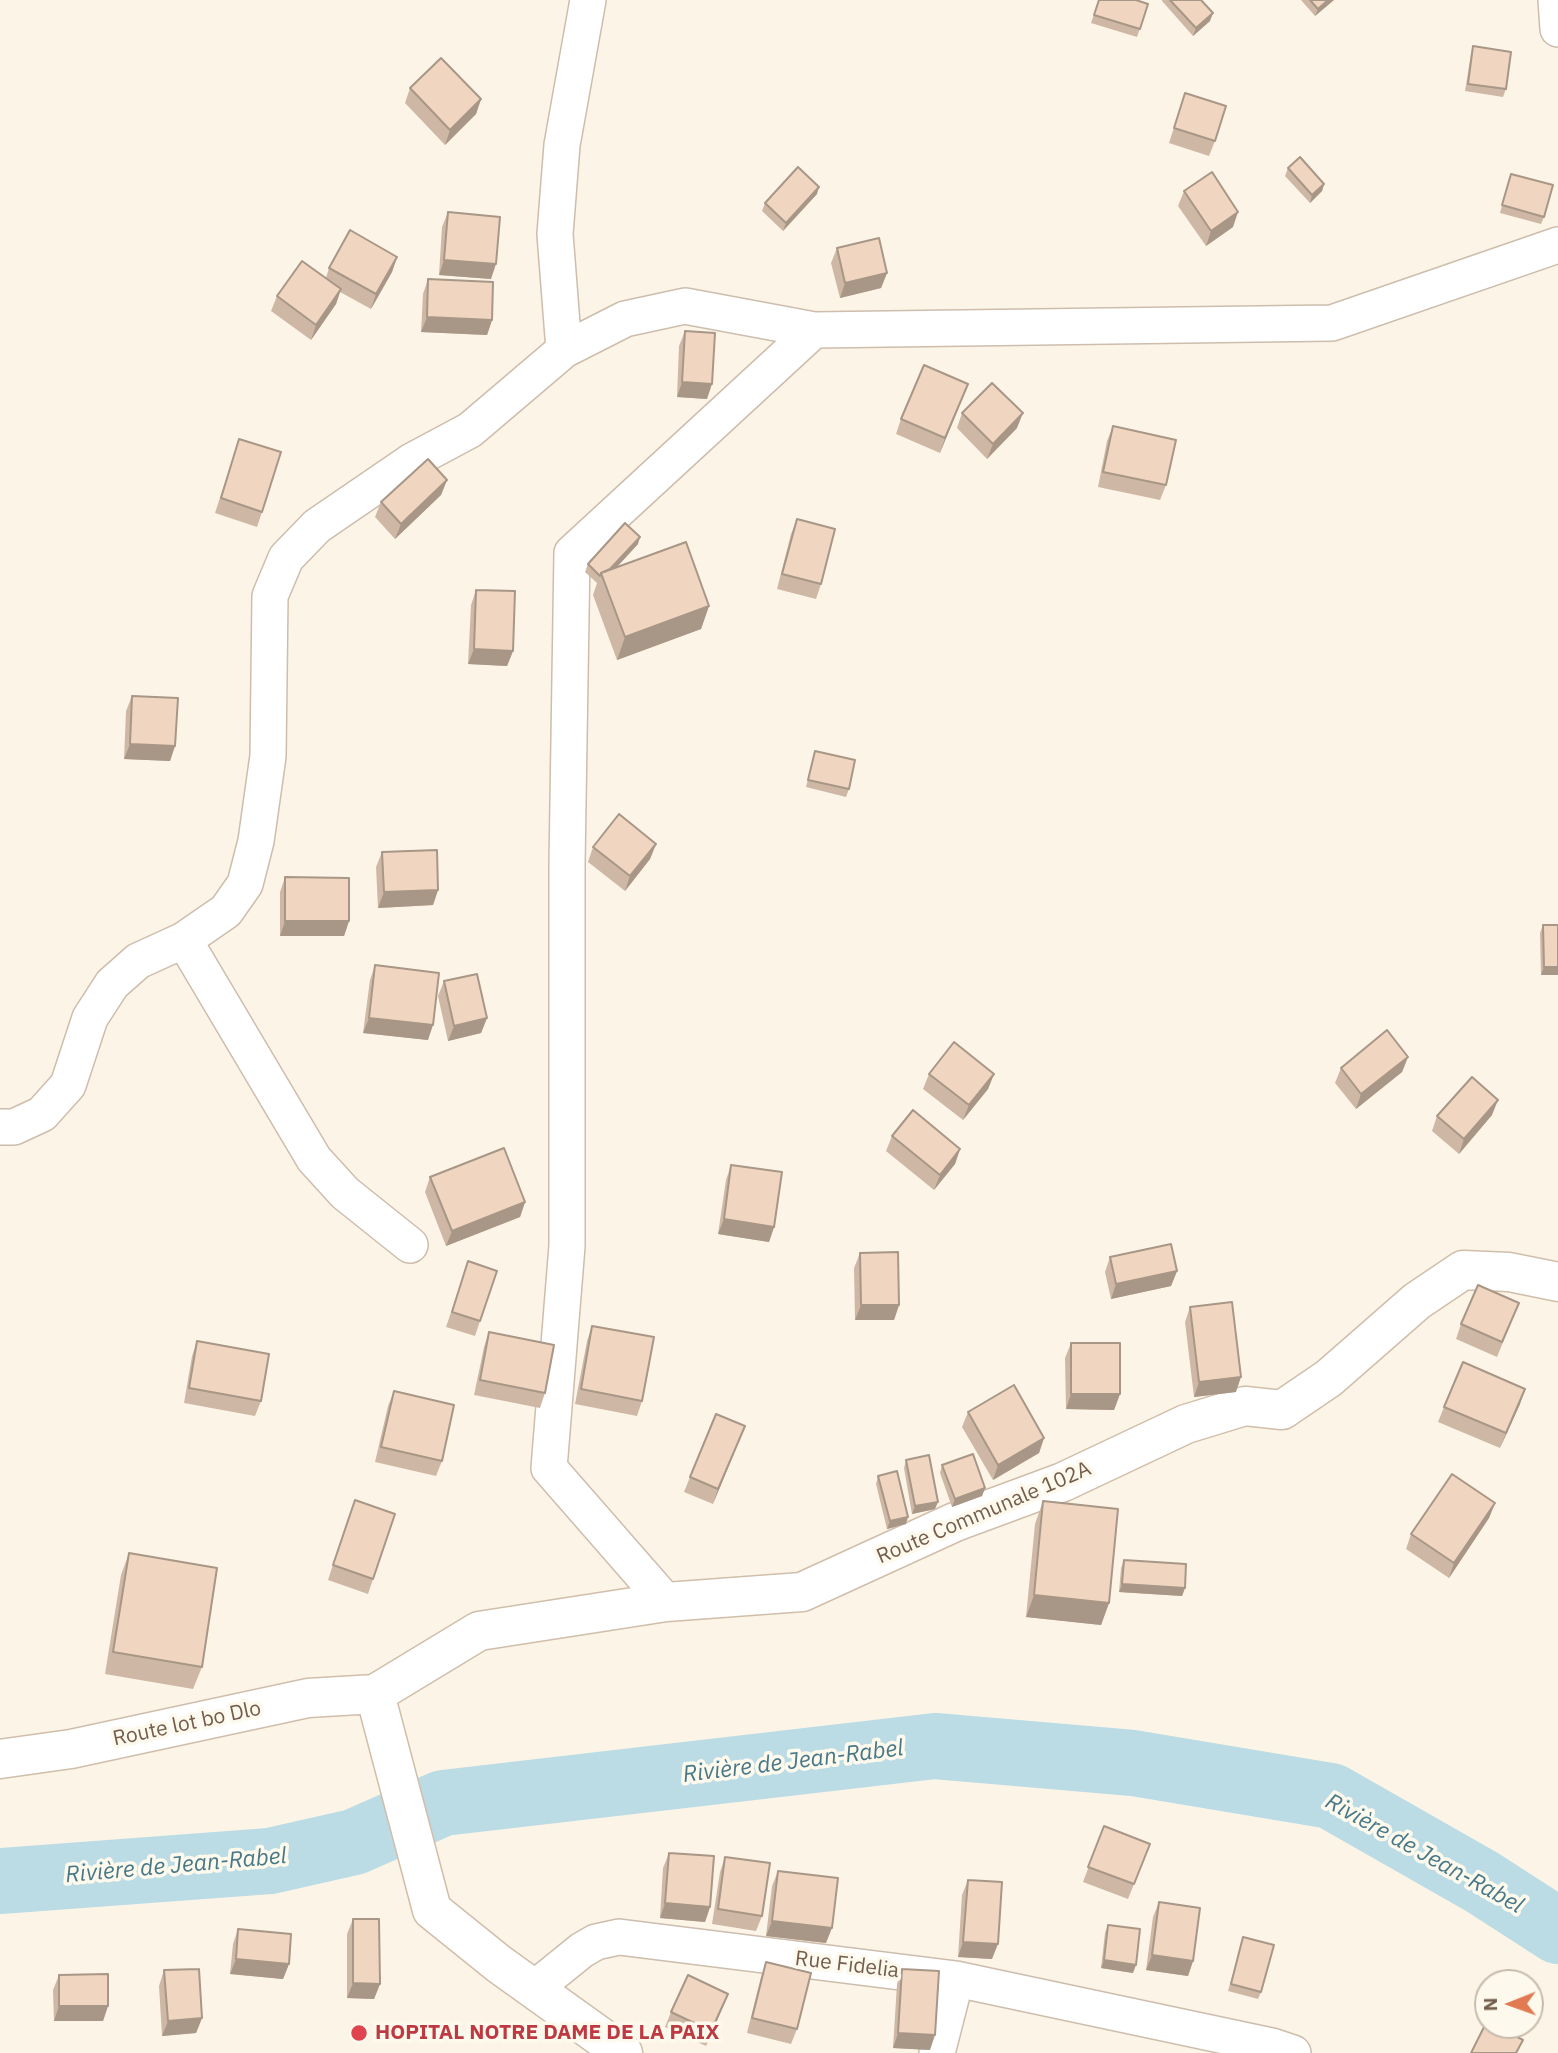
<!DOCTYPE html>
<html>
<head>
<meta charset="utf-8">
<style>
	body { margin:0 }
	#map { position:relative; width:1558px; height:2053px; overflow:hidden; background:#fcf5e7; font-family:"IBM Plex Sans",sans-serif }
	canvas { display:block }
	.north { position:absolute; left:1474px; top:1969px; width:70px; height:70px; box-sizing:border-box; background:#fef9ed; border:2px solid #c7bbad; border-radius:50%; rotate:269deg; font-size:19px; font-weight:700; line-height:28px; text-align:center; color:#745d4c }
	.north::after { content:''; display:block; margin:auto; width:24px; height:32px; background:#e17a51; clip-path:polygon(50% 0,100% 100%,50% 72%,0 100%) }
</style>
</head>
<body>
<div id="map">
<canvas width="1558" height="2053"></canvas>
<div class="north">N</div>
</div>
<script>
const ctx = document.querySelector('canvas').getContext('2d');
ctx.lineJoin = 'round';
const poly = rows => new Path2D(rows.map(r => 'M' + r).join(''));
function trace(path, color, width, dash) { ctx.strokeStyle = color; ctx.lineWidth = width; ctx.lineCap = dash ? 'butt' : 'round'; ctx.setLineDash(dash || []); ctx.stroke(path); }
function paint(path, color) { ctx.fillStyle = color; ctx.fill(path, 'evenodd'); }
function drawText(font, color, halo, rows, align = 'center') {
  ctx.font = font + ' "IBM Plex Sans",sans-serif'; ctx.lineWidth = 7; ctx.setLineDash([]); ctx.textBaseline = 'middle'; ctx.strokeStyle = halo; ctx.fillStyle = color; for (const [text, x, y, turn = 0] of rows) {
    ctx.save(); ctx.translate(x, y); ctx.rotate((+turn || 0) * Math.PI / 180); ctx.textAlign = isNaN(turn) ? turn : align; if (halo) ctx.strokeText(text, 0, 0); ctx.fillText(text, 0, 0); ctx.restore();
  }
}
const river = poly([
	[0,1881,270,1861,354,1842,443,1803,935,1746,1133,1763,1331,1796,1482,1882,1558,1931]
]);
const street = poly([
	[1556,0,1558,29],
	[564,350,555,234,562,145,588,0],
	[184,940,314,1159,345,1193,410,1245],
	[0,1127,14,1127,42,1114,68,1085,90,1018,112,984,138,961,184,940,226,911,245,884,256,841,268,756,270,596,286,558,317,526,412,461,470,430,564,350,625,319,685,306,814,330],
	[666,1602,549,1468,567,1246,567,864,572,553,814,330,1332,323,1558,245],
	[535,1988,582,1950,596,1942,619,1937,956,1979,1272,2046,1293,2053],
	[937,2053,956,1979]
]);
const secondary = poly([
	[375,1694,432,1910,499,1964,623,2053],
	[0,1759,71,1749,308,1698,375,1694,479,1631,666,1602,802,1592,955,1522,1063,1482,1186,1424,1245,1406,1282,1410,1329,1378,1417,1301,1463,1270,1509,1272,1558,1282]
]);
const wall = poly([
	[1099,0,1148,4,1137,37,1091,23],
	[1162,0,1201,0,1210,21,1193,36,1162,1],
	[1301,0,1334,0,1315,16],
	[1473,46,1506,89,1503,97,1465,91,1471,54],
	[410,88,481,99,476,114,445,145,405,103],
	[1185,93,1215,141,1209,156,1169,143],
	[1288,168,1324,184,1322,191,1310,203,1285,176],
	[1511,174,1544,217,1541,224,1500,213],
	[1184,191,1233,227,1206,246,1178,206],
	[817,194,783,231,762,211,765,203],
	[448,212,491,279,439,275,442,227],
	[837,248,887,273,881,288,840,298,831,263],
	[397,257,392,272,371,309,340,292,336,304,311,340,271,311,277,296,326,278,329,268],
	[428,279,492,320,487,335,421,332,423,294],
	[685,331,707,399,677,397,679,346],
	[962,399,940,453,896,434,901,419],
	[962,413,1017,428,987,459,957,428],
	[1113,426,1166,485,1160,500,1098,487,1107,441],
	[239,439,262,512,257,527,215,513],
	[447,480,441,495,395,539,375,517,381,502],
	[797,519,821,584,816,599,777,589,791,534],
	[638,544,617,567,709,606,701,629,617,660,593,595,597,583,585,572,588,564],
	[476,590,513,651,507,666,468,664,471,605],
	[132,696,175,746,170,761,124,759,126,711],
	[815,751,849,789,846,797,806,787],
	[656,844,650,859,625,891,588,862,593,847],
	[382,852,438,890,433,905,378,908,376,867],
	[285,877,349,921,344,936,280,936,280,892],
	[1543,925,1558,975,1541,975,1540,933],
	[375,965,428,1040,363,1033,370,980],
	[444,981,487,1018,481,1033,448,1041,438,996],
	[1408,1057,1402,1072,1356,1109,1335,1083,1341,1068],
	[929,1074,994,1074,988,1089,963,1120,923,1089],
	[1492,1115,1459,1154,1432,1131,1437,1116],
	[892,1136,960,1149,955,1164,934,1190,886,1151],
	[731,1165,774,1227,769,1242,718,1234,726,1180],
	[430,1177,525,1202,520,1217,446,1246,425,1192],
	[860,1253,899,1305,894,1320,855,1320,854,1268],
	[1110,1257,1177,1271,1171,1286,1111,1299,1105,1272],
	[468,1261,480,1321,475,1336,446,1327],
	[1190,1307,1236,1392,1194,1397,1185,1322],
	[1513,1318,1497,1357,1456,1339,1461,1324],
	[592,1326,642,1401,637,1416,575,1404,587,1341],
	[489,1332,545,1393,540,1408,474,1395,484,1347],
	[197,1341,261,1401,255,1416,184,1403,192,1356],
	[1071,1343,1120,1394,1114,1410,1066,1409,1065,1358],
	[394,1391,442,1461,436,1476,375,1462,388,1406],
	[1520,1404,1500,1448,1438,1422,1444,1407],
	[968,1412,1044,1438,1039,1453,993,1480,962,1427],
	[745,1426,713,1504,684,1492,690,1477],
	[906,1460,935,1509,912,1514,904,1468],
	[942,1465,985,1488,982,1496,952,1507,940,1473],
	[878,1476,906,1524,887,1529,876,1484],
	[1043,1501,1109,1603,1101,1625,1026,1617,1035,1524],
	[1495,1503,1489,1518,1449,1578,1406,1549,1411,1534],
	[395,1514,368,1594,328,1580,349,1515],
	[129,1553,202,1667,193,1689,105,1674,121,1575],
	[1124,1560,1185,1588,1182,1596,1119,1592,1121,1568],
	[1104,1826,1150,1844,1128,1899,1083,1882],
	[669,1853,710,1907,705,1922,660,1918,663,1868],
	[725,1857,762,1916,756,1931,712,1924,720,1872],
	[778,1871,826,1943,766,1936,772,1886],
	[968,1880,992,1959,958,1957,962,1895],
	[1159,1902,1193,1961,1188,1976,1146,1970,1153,1917],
	[353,1919,380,1984,374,1999,347,1998,347,1934],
	[1108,1925,1133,1973,1101,1968,1105,1933],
	[238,1929,289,1964,283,1979,230,1974,233,1944],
	[1243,1937,1261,1992,1258,1999,1228,1991],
	[766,1962,797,2029,791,2044,747,2033,761,1977],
	[902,1969,930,2050,893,2048,897,1984],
	[164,1970,202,2018,196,2033,162,2036,159,1986],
	[59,1975,108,2006,103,2021,54,2021,53,1990],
	[728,1994,706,2046,665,2027,671,2012]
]);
const shadedWall = poly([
	[1328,0,1334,0,1315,16,1318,9],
	[1213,13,1210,21,1193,36,1196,28],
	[481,99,476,114,445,145,450,130],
	[1324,184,1322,191,1310,203,1312,195],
	[819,187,817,194,783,231,786,223],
	[1238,212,1233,227,1206,246,1211,231],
	[397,257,392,272,371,309,376,294],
	[444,260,496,264,491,279,439,275],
	[887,273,881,288,840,298,845,283],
	[341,289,336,304,311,340,316,325],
	[427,317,492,320,487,335,421,332],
	[682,382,712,384,707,399,677,397],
	[968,384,962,399,940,453,945,438],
	[1023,413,1017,428,987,459,993,444],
	[447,480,441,495,395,539,401,524],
	[640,537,638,544,604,581,603,577],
	[709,606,701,629,617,660,625,637],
	[474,649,513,651,507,666,468,664],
	[130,744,175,746,170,761,124,759],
	[656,844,650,859,625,891,630,876],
	[438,890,433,905,378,908,384,892],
	[285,921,349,921,344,936,280,936],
	[1544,967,1558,967,1558,975,1541,975],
	[369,1018,433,1025,428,1040,363,1033],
	[487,1018,481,1033,448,1041,454,1026],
	[1408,1057,1402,1072,1356,1109,1361,1094],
	[994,1074,988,1089,963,1120,969,1105],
	[1498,1100,1492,1115,1459,1154,1464,1139],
	[960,1149,955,1164,934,1190,940,1175],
	[525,1202,520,1217,446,1246,452,1231],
	[724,1219,774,1227,769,1242,718,1234],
	[1177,1271,1171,1286,1111,1299,1116,1284],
	[861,1305,899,1305,894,1320,855,1320],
	[1241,1377,1236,1392,1194,1397,1199,1382],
	[1525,1389,1520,1404,1500,1448,1506,1433],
	[1071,1394,1120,1394,1114,1410,1066,1409],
	[745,1426,739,1441,713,1504,718,1489],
	[1044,1438,1039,1453,993,1480,998,1465],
	[985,1488,982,1496,952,1507,955,1499],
	[938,1502,935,1509,912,1514,915,1506],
	[1495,1503,1489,1518,1449,1578,1454,1563],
	[908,1517,906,1524,887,1529,890,1521],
	[1122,1584,1185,1588,1182,1596,1119,1592],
	[1034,1595,1109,1603,1101,1625,1026,1617],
	[665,1903,710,1907,705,1922,660,1918],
	[772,1921,832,1928,826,1943,766,1936],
	[963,1942,998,1944,992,1959,958,1957],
	[1152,1955,1193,1961,1188,1976,1146,1970],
	[236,1959,289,1964,283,1979,230,1974],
	[1104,1960,1136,1965,1133,1973,1101,1968],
	[353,1983,380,1984,374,1999,347,1998],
	[728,1994,722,2009,706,2046,711,2031],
	[59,2006,108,2006,103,2021,54,2021],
	[202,2018,196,2033,162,2036,168,2021],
	[898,2033,935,2035,930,2050,893,2048]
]);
const building = poly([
	[1099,0,1136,0,1148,4,1140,29,1094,15,1099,0],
	[1170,0,1201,0,1213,13,1196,28,1170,0],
	[1310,0,1328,0,1318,9,1310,0],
	[1473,46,1511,52,1506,89,1468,84,1473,46],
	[441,58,481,99,450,130,410,88,441,58],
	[1185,93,1226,106,1215,141,1174,128,1185,93],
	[1300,157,1324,184,1312,195,1288,168,1300,157],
	[798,167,819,187,786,223,765,203,798,167],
	[1212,172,1238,212,1211,231,1184,191,1212,172],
	[1511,174,1553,185,1544,217,1502,205,1511,174],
	[448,212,500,217,496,264,444,260,448,212],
	[350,230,397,257,376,294,329,268,350,230],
	[879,238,887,273,845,283,837,248,879,238],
	[302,261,341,289,316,325,277,296,302,261],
	[428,279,493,282,492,320,427,317,428,279],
	[685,331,715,333,712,384,682,382,685,331],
	[924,365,968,384,945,438,901,419,924,365],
	[992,383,1023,413,993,444,962,413,992,383],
	[1113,426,1176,440,1166,485,1103,472,1113,426],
	[239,439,281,452,262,512,221,498,239,439],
	[428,459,447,480,401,524,381,502,428,459],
	[797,519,835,529,821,584,782,574,797,519],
	[625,523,640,537,610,569,601,573,600,576,588,564,625,523],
	[686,542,709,606,625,637,601,573,686,542],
	[476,590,515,591,513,651,474,649,476,590],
	[132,696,178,698,175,746,130,744,132,696],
	[815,751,855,760,849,789,808,780,815,751],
	[619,814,656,844,630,876,593,847,619,814],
	[437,850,438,890,384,892,382,852,437,850],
	[285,877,349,878,349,921,285,921,285,877],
	[1543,925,1558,925,1558,967,1544,967,1543,925],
	[375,965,439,973,433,1025,369,1018,375,965],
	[477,974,487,1018,454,1026,444,981,477,974],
	[1387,1030,1408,1057,1361,1094,1341,1068,1387,1030],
	[954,1042,994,1074,969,1105,929,1074,954,1042],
	[1472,1077,1498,1100,1464,1139,1437,1116,1472,1077],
	[913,1110,960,1149,940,1175,892,1136,913,1110],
	[504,1148,525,1202,452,1231,430,1177,504,1148],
	[731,1165,782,1172,774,1227,724,1219,731,1165],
	[1171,1244,1177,1271,1116,1284,1110,1257,1171,1244],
	[898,1252,899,1305,861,1305,860,1253,898,1252],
	[468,1261,497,1271,480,1321,452,1312,468,1261],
	[1478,1285,1519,1303,1502,1342,1461,1324,1478,1285],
	[1232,1302,1241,1377,1199,1382,1190,1307,1232,1302],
	[592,1326,654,1337,642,1401,581,1389,592,1326],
	[489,1332,554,1345,545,1393,480,1380,489,1332],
	[197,1341,269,1354,261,1401,189,1388,197,1341],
	[1071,1343,1120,1343,1120,1394,1071,1394,1071,1343],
	[1463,1362,1525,1389,1506,1433,1444,1407,1463,1362],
	[1014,1385,1044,1438,998,1465,968,1412,1014,1385],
	[394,1391,454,1405,442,1461,381,1447,394,1391],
	[716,1414,745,1426,718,1489,690,1477,716,1414],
	[973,1454,985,1488,955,1499,942,1465,973,1454],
	[929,1455,938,1502,915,1506,906,1460,929,1455],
	[897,1471,908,1517,890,1521,878,1476,897,1471],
	[1452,1474,1495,1503,1454,1563,1411,1534,1452,1474],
	[355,1500,395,1514,373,1579,333,1565,355,1500],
	[1043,1501,1118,1509,1109,1603,1034,1595,1043,1501],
	[129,1553,217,1568,202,1667,113,1652,129,1553],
	[1124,1560,1186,1564,1185,1588,1122,1584,1124,1560],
	[1104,1826,1150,1844,1134,1884,1088,1867,1104,1826],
	[669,1853,714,1856,710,1907,665,1903,669,1853],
	[725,1857,770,1863,762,1916,718,1909,725,1857],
	[778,1871,838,1878,832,1928,772,1921,778,1871],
	[968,1880,1002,1882,998,1944,963,1942,968,1880],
	[1159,1902,1200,1908,1193,1961,1152,1955,1159,1902],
	[353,1919,379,1919,380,1984,353,1983,353,1919],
	[1108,1925,1140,1929,1136,1965,1104,1960,1108,1925],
	[238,1929,291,1934,289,1964,236,1959,238,1929],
	[1243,1937,1274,1945,1261,1992,1231,1984,1243,1937],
	[766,1962,811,1973,797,2029,752,2018,766,1962],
	[199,1969,202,2018,168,2021,164,1970,199,1969],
	[902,1969,939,1971,935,2035,898,2033,902,1969],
	[108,1974,108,2006,59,2006,59,1975,108,1974],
	[688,1975,728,1994,711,2031,671,2012,688,1975],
	[1487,2021,1488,2025,1495,2025,1523,2040,1516,2053,1471,2053,1487,2021]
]);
const markers = [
	[359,2033,9,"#e0444e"]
];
const streetNames = [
	["Route Communale 102A",984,1513,-23],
	["Route lot bo Dlo",187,1724,-12],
	["Rue Fidelia",847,1965,7]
];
const healthNames = [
	["HOPITAL NOTRE DAME DE LA PAIX",375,2033]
];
const waterNames = [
	["Rivière de Jean-Rabel",793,1762,-7],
	["Rivière de Jean-Rabel",1424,1854,29],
	["Rivière de Jean-Rabel",176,1866,-5]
];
trace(river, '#bcdce5', 66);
trace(street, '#cdbdad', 38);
trace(secondary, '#d0beab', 41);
trace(street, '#fff', 35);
trace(secondary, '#fff', 38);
paint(wall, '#ceb8a5');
paint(shadedWall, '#a89686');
paint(building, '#f0d6c0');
trace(building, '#a89686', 2);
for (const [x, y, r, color] of markers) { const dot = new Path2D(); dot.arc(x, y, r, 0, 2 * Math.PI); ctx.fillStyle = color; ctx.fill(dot); trace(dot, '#fef9ed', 2.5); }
drawText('21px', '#745d4c', '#fef9ed', streetNames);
drawText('bold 21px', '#be3a42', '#fef9ed', healthNames, 'left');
drawText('italic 23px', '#477887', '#fef9ed', waterNames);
</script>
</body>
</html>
